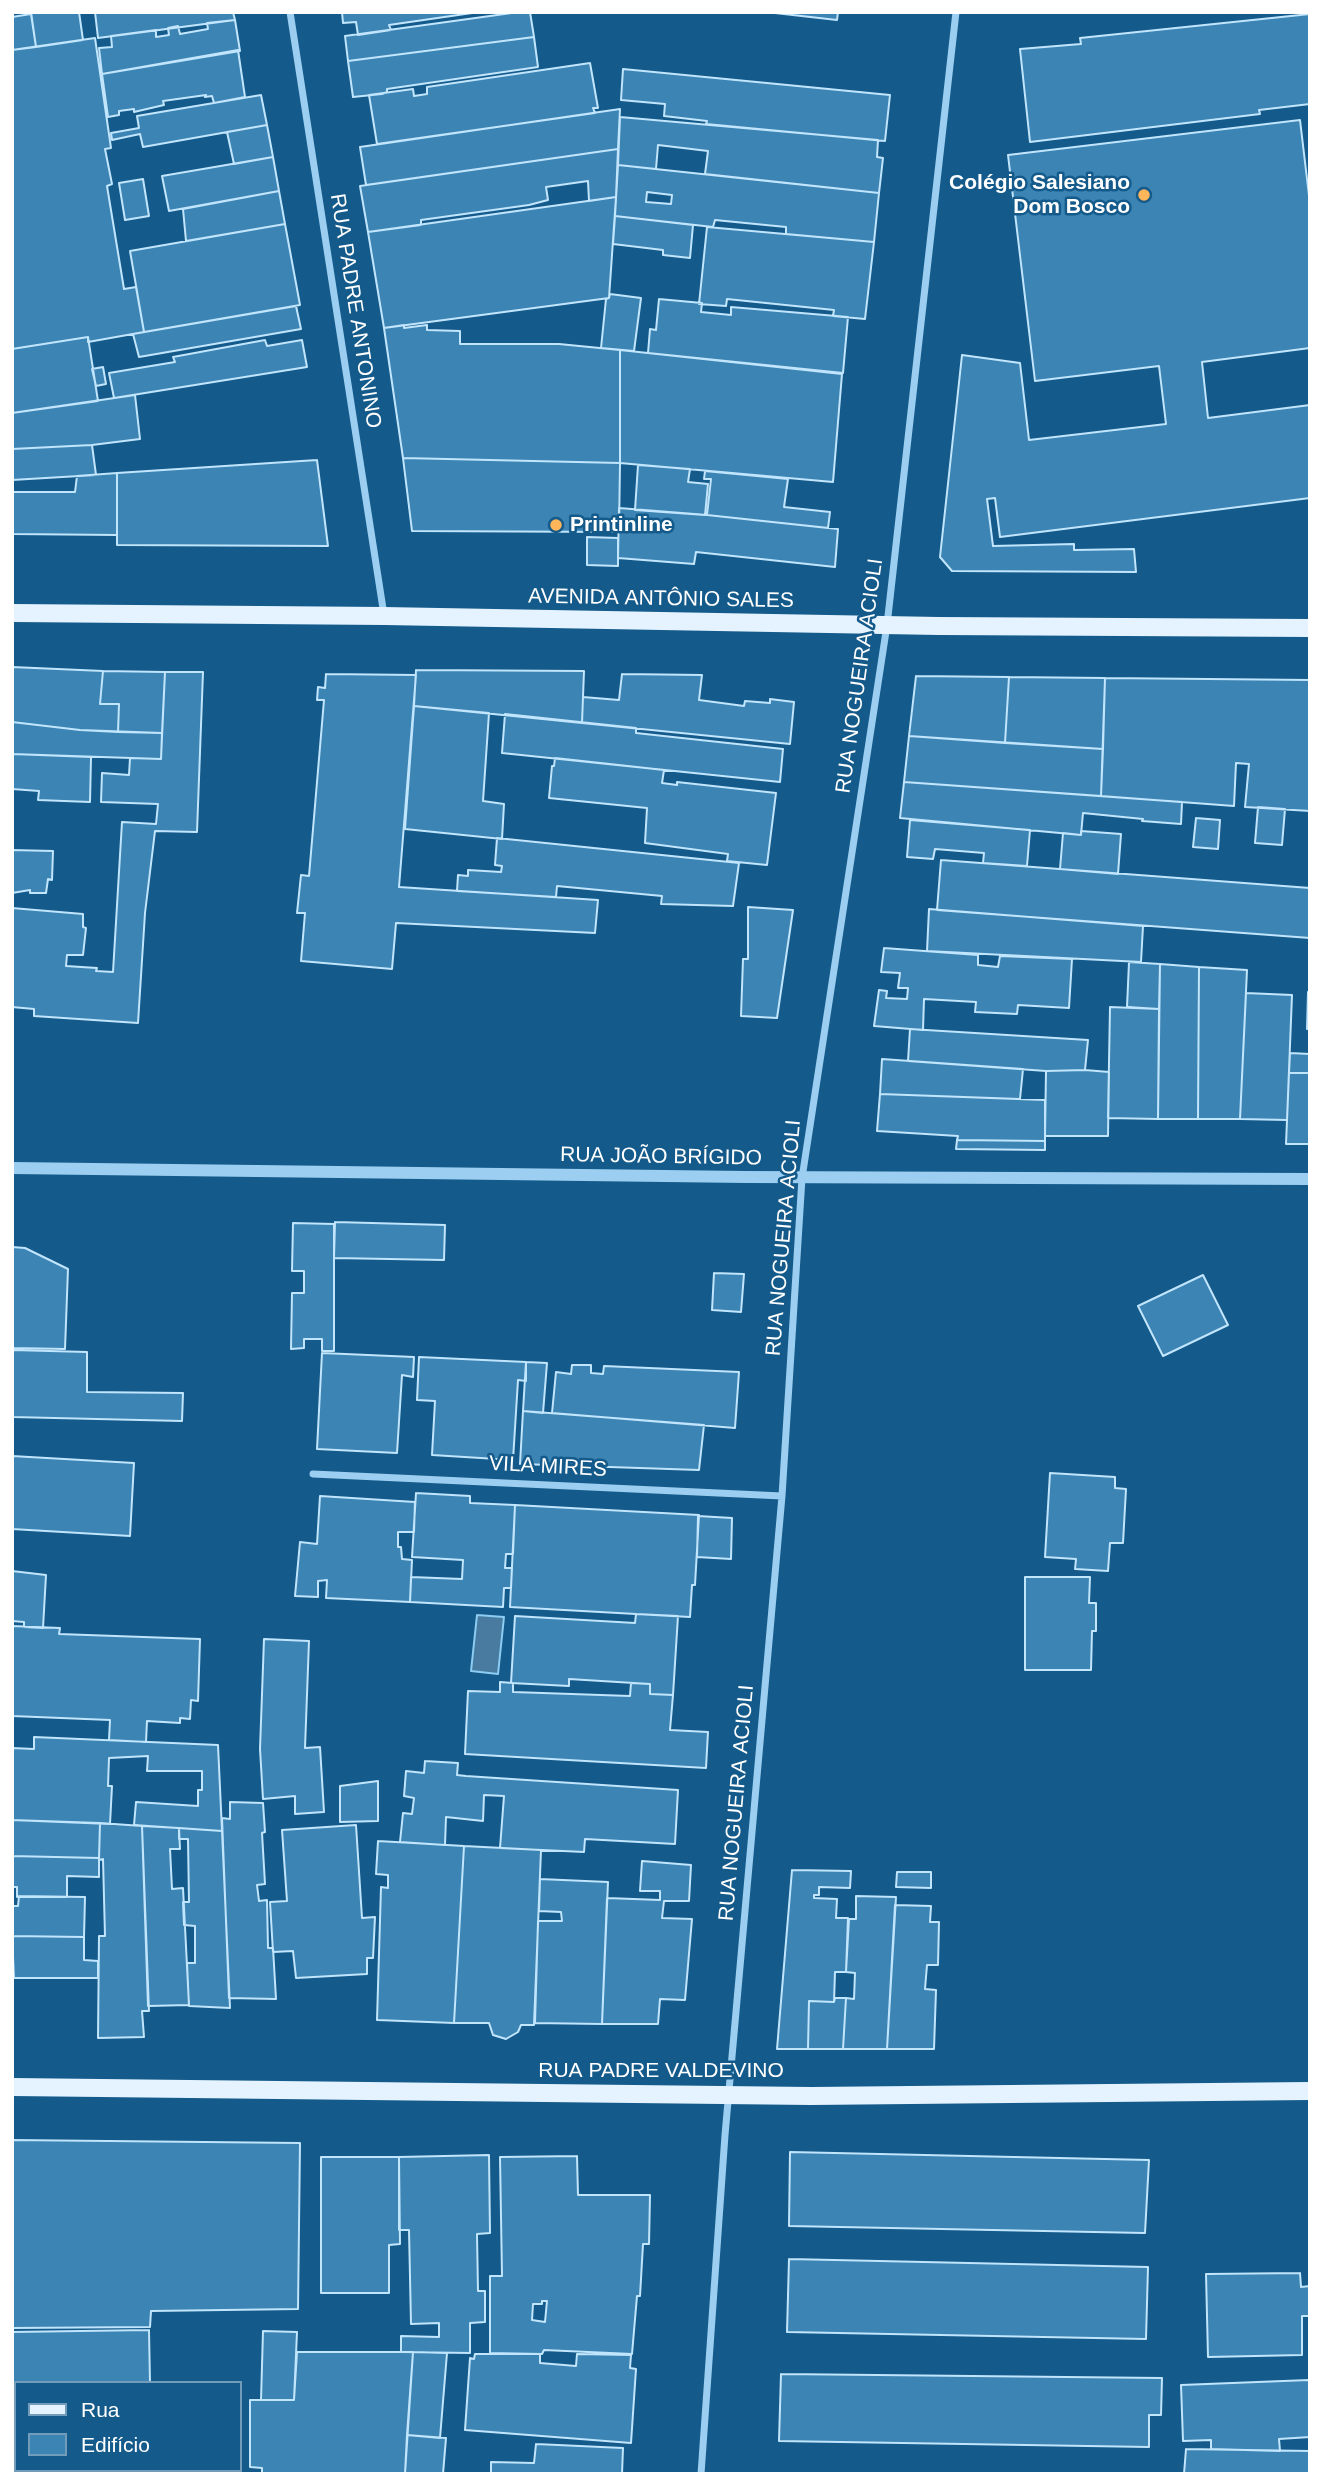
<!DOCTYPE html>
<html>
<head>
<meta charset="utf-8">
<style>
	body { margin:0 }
	#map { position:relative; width:1322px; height:2486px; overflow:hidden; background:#145a8a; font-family:Helvetica,sans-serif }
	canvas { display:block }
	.frame { position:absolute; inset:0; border:14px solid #fff; pointer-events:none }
	.legend { position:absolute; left:14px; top:2381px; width:228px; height:91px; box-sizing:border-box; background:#145a8a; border:2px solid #729cb9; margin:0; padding:9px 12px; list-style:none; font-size:21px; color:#fff }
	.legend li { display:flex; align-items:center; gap:14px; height:35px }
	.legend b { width:35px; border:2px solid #729cb9 }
</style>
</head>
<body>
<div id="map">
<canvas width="1322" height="2486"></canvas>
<div class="frame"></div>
<ul class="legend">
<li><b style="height:9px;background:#e4f3ff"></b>Rua</li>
<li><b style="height:19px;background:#3c84b3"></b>Edifício</li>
</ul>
</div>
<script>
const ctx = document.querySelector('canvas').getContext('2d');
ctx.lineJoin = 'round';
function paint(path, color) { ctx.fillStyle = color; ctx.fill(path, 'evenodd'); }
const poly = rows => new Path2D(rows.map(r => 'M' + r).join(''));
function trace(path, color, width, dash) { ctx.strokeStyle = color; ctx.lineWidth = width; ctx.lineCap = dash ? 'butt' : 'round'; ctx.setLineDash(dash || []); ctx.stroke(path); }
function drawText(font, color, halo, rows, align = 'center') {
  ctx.font = font + ' Helvetica,sans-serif'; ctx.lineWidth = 5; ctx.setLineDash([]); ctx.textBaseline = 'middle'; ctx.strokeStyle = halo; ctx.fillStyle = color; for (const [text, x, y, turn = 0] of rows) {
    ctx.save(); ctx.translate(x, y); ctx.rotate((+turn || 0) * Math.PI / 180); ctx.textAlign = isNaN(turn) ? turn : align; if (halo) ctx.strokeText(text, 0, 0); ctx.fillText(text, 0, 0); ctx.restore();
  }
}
const water = poly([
	[477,1615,504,1617,498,1674,471,1671,477,1615]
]);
const building = poly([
	[31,12,79,12,83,40,36,47,31,12],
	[95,12,233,12,235,20,98,38,95,12],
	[342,12,479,12,389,25,391,30,358,35,356,22,343,23,342,12],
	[519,12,530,12,534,37,348,61,345,36,519,12],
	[766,12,838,12,837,20,766,12],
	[31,14,36,47,12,50,12,17,31,14],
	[1310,14,1310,104,1259,110,1260,114,1030,142,1020,49,1081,44,1080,38,1310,14],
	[235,20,240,51,102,74,99,48,112,47,111,36,156,30,156,37,169,35,168,28,178,26,180,34,208,29,207,23,235,20],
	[534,37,538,67,387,89,387,92,382,94,353,97,348,61,534,37],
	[95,38,111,148,105,149,112,184,107,186,124,289,136,287,144,332,88,342,88,337,12,349,12,50,95,38],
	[238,50,245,97,214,103,212,96,205,97,206,95,163,101,164,105,134,112,134,109,119,111,119,115,108,117,102,74,238,50],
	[590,63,598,108,593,108,595,113,377,144,369,95,413,89,414,96,427,94,427,87,590,63],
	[623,69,890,95,885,141,706,124,707,121,664,116,665,104,621,100,623,69],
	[261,95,267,125,143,147,140,134,112,140,111,133,139,128,137,116,261,95],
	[620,109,618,149,366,185,360,147,620,109],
	[620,117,878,140,877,157,883,158,879,193,705,174,708,151,658,145,656,169,618,165,620,117],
	[1300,120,1310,204,1310,348,1202,362,1208,418,1310,405,1310,498,1000,537,995,498,987,499,993,546,1074,544,1074,550,1134,549,1136,572,952,571,940,557,962,355,1020,363,1029,440,1166,424,1159,366,1035,381,1008,155,1300,120],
	[267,125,273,157,234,164,227,132,267,125],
	[618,149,616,197,589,201,588,181,546,187,548,200,529,205,421,220,421,225,368,232,360,186,618,149],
	[273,157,279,191,169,211,162,176,273,157],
	[618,165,879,193,874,242,786,234,786,227,715,220,713,227,615,216,618,165],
	[647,192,672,195,671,204,646,202,647,192],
	[143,179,149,216,125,220,119,183,143,179],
	[279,191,285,224,186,241,183,209,279,191],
	[616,197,609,298,384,328,368,232,616,197],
	[615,216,693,225,690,258,663,255,663,250,613,244,615,216],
	[285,224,300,305,144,332,130,251,285,224],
	[707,227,874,242,865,319,833,316,834,310,727,299,726,306,699,304,707,227],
	[610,294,641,298,634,351,601,348,606,299,609,298,610,294],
	[659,299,702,303,701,312,731,315,731,307,848,317,843,373,648,353,650,329,656,330,659,299],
	[296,306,301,329,139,357,133,334,296,306],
	[404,325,404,328,427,325,427,330,460,331,460,344,559,344,620,350,620,463,403,458,384,328,404,325],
	[88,337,98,401,12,413,12,349,88,337],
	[265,340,267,346,302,340,307,367,114,398,109,373,175,362,173,357,265,340],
	[620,350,842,374,833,482,620,463,620,350],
	[103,367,106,384,96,386,92,369,103,367],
	[135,395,140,439,92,445,12,449,12,413,135,395],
	[92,445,96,475,12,480,12,449,92,445],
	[403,458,620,463,619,532,412,531,403,458],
	[317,460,328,546,117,545,117,473,317,460],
	[638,465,690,469,688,482,708,484,705,515,635,510,638,465],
	[705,471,788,479,784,507,830,512,828,528,707,515,711,479,704,479,705,471],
	[117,473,117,535,12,534,12,492,75,492,77,476,117,473],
	[619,508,707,515,838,529,835,567,696,552,694,564,618,558,619,508],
	[587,537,618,538,618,566,587,565,587,537],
	[12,667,103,671,100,704,119,704,118,732,80,730,12,722,12,667],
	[416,670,584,671,582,723,414,706,416,670],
	[103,671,165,672,162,733,118,732,119,704,100,704,103,671],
	[165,672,203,672,197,832,155,831,145,913,138,1023,34,1016,34,1009,12,1007,12,908,83,914,83,927,86,928,83,955,67,955,66,966,97,968,96,971,113,972,122,822,156,824,158,804,101,802,102,773,129,775,130,758,161,759,165,672],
	[326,674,416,675,399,887,598,900,595,933,396,923,392,969,301,961,305,913,297,913,301,875,309,876,324,700,317,700,318,687,325,688,326,674],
	[622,674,702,675,699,700,744,706,745,701,770,703,770,699,794,702,790,744,582,723,583,697,619,700,622,674],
	[916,676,1009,677,1005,743,909,736,916,676],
	[1009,677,1105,678,1103,749,1005,743,1009,677],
	[1105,678,1310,680,1310,811,1245,807,1249,764,1236,763,1234,806,1101,796,1105,678],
	[414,706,489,713,483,801,504,804,502,839,405,829,414,706],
	[505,714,636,728,636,733,783,749,780,782,502,753,505,714],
	[12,722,80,730,162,733,161,759,12,754,12,722],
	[909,736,1103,749,1101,796,904,782,909,736],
	[12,754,91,757,90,802,38,800,39,791,12,789,12,754],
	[555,758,664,770,662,783,677,785,677,782,776,793,767,865,727,861,728,854,645,843,647,808,549,798,552,766,554,766,555,758],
	[904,782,1182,802,1181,824,1142,821,1143,819,1083,813,1081,835,900,818,904,782],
	[1258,807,1285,809,1282,845,1255,843,1258,807],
	[1196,818,1220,820,1218,849,1193,847,1196,818],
	[910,820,1030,830,1027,866,983,863,984,853,935,849,933,859,907,857,910,820],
	[1081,831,1121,834,1118,874,1060,869,1063,833,1081,835,1081,831],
	[497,838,739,863,733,906,661,904,662,896,557,886,556,897,457,891,458,875,468,876,468,870,501,872,502,866,495,865,497,838],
	[12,850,53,851,52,880,48,879,46,893,30,893,30,890,12,893,12,850],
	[941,860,1310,888,1310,938,937,910,941,860],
	[748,907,793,910,777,1018,741,1016,743,959,748,959,748,907],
	[929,909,1143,926,1141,962,927,951,929,909],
	[884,948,978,955,978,965,998,967,1000,956,1072,959,1069,1008,1018,1005,1017,1014,975,1012,976,1002,924,999,923,1030,874,1026,879,990,887,991,886,998,907,999,908,988,898,988,900,973,881,972,884,948],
	[1129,962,1160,964,1159,1009,1127,1007,1129,962],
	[1160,964,1199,967,1198,1119,1158,1119,1160,964],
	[1199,967,1247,970,1240,1119,1198,1119,1199,967],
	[1308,992,1310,992,1310,1029,1307,1029,1308,992],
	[1246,993,1292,995,1287,1120,1240,1119,1246,993],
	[1110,1007,1159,1009,1158,1119,1108,1118,1110,1007],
	[910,1029,1088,1040,1085,1070,1046,1071,908,1061,910,1029],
	[1290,1053,1310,1054,1310,1073,1289,1073,1290,1053],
	[882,1059,1023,1069,1020,1099,880,1094,882,1059],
	[1085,1070,1109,1072,1108,1136,1045,1136,1046,1071,1085,1070],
	[1289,1073,1310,1073,1310,1144,1286,1144,1289,1073],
	[880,1094,1045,1100,1045,1141,957,1140,958,1136,877,1131,880,1094],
	[957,1140,1045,1141,1045,1150,956,1149,957,1140],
	[335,1222,445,1225,444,1260,334,1258,335,1222],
	[293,1223,334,1224,334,1351,322,1351,322,1339,304,1339,304,1348,291,1349,292,1293,304,1293,304,1271,292,1271,293,1223],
	[12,1247,25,1248,68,1269,65,1349,12,1348,12,1247],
	[714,1273,744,1274,741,1312,712,1310,714,1273],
	[1203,1275,1228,1325,1163,1356,1138,1306,1203,1275],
	[12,1350,87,1352,87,1392,183,1393,182,1421,12,1417,12,1350],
	[322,1353,414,1357,413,1377,402,1375,397,1453,317,1449,322,1353],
	[419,1357,526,1362,526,1381,518,1380,513,1460,432,1455,435,1401,417,1400,419,1357],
	[526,1362,547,1363,543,1413,523,1411,526,1362],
	[572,1365,591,1365,591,1373,603,1374,604,1366,739,1372,735,1428,552,1413,556,1372,571,1374,572,1365],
	[523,1411,704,1425,699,1470,520,1464,523,1411],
	[12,1456,134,1463,130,1536,12,1529,12,1456],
	[1050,1473,1115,1477,1115,1488,1126,1489,1123,1543,1110,1543,1108,1571,1075,1569,1076,1559,1045,1557,1050,1473],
	[416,1493,470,1496,470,1503,515,1505,513,1554,506,1554,505,1568,512,1568,511,1588,504,1588,503,1607,410,1602,411,1577,462,1579,463,1560,412,1557,416,1493],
	[320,1496,415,1502,414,1532,398,1532,398,1547,401,1547,402,1559,412,1560,410,1602,326,1598,327,1580,318,1581,318,1597,295,1596,300,1542,317,1544,320,1496],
	[515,1505,699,1515,695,1585,692,1585,690,1617,510,1607,515,1505],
	[698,1516,732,1518,731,1559,697,1557,698,1516],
	[12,1571,46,1575,43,1628,24,1627,24,1622,12,1621,12,1571],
	[1025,1577,1090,1577,1089,1603,1096,1603,1096,1631,1092,1631,1091,1670,1025,1670,1025,1577],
	[636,1614,678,1616,673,1695,650,1694,650,1684,569,1679,569,1686,511,1683,515,1616,635,1623,636,1614],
	[12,1626,60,1628,59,1634,200,1639,198,1701,191,1700,190,1719,180,1718,180,1723,147,1721,146,1742,109,1740,110,1720,12,1716,12,1626],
	[264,1639,309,1641,305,1748,320,1747,324,1812,295,1814,295,1796,263,1799,260,1749,264,1639],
	[500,1682,513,1683,513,1692,630,1696,631,1683,650,1684,650,1694,673,1695,670,1730,708,1732,706,1768,465,1754,468,1691,500,1692,500,1682],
	[34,1737,218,1745,222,1831,134,1825,136,1802,198,1806,198,1790,202,1790,202,1771,147,1771,148,1756,109,1758,108,1786,112,1786,110,1824,12,1820,12,1748,34,1749,34,1737],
	[425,1761,458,1763,457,1775,466,1776,678,1790,675,1844,585,1839,584,1852,500,1848,504,1796,484,1795,483,1821,446,1817,445,1845,400,1842,403,1813,412,1814,414,1798,404,1796,406,1771,424,1773,425,1761],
	[378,1781,378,1821,340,1822,340,1786,378,1781],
	[230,1802,263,1803,265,1832,262,1833,265,1884,257,1885,259,1901,267,1900,268,1948,273,1948,276,1999,229,1998,222,1818,230,1819,230,1802],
	[12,1820,100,1823,99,1858,12,1856,12,1820],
	[100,1823,142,1826,149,2011,142,2011,144,2037,98,2038,99,1936,105,1936,103,1859,99,1860,100,1823],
	[356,1825,362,1918,375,1917,373,1958,367,1958,367,1974,296,1978,293,1951,273,1952,270,1902,287,1901,282,1830,356,1825],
	[142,1826,179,1828,180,1849,170,1849,172,1889,183,1888,189,2005,148,2006,142,1826],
	[179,1828,222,1831,230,2008,189,2006,187,1963,195,1963,195,1926,184,1925,183,1902,189,1902,188,1839,179,1839,179,1828],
	[378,1841,464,1846,454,2023,377,2020,381,1887,388,1888,388,1875,376,1874,378,1841],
	[464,1846,541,1850,534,2025,521,2025,518,2032,506,2039,493,2035,489,2023,454,2023,464,1846],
	[12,1856,99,1858,99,1877,67,1876,67,1897,17,1897,17,1887,12,1887,12,1856],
	[642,1861,691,1865,689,1901,664,1901,662,1918,692,1919,685,2000,660,1999,658,2024,602,2024,607,1898,660,1900,660,1891,640,1891,642,1861],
	[792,1870,851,1871,850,1888,819,1887,819,1895,814,1895,814,1898,837,1899,836,1918,848,1918,846,1972,835,1972,834,2002,809,2001,808,2049,777,2049,792,1870],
	[897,1872,931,1872,931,1888,896,1887,897,1872],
	[540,1879,608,1882,602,2024,535,2023,538,1921,562,1921,561,1912,539,1911,540,1879],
	[19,1896,85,1897,84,1937,12,1936,12,1906,18,1906,19,1896],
	[856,1896,896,1897,887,2049,843,2049,846,1998,854,1999,855,1973,846,1972,849,1919,856,1919,856,1896],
	[895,1905,931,1906,930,1922,939,1922,938,1965,927,1965,925,1989,936,1990,934,2049,887,2049,895,1905],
	[12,1936,84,1937,84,1960,98,1961,98,1978,14,1978,12,1936],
	[835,1998,846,1998,843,2049,808,2049,809,2001,834,2002,835,1998],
	[12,2140,300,2143,298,2309,151,2311,150,2327,12,2328,12,2140],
	[790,2152,1149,2160,1145,2233,789,2226,790,2152],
	[489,2155,490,2233,477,2234,478,2291,485,2291,485,2322,470,2323,470,2353,401,2352,401,2336,439,2337,439,2323,411,2324,409,2230,399,2230,399,2157,489,2155],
	[577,2156,578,2195,650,2195,649,2244,643,2244,640,2296,637,2296,632,2354,544,2350,542,2354,490,2353,490,2276,502,2276,500,2157,577,2156],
	[542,2301,547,2301,545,2322,532,2320,533,2304,542,2304,542,2301],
	[321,2157,399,2157,400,2244,389,2245,389,2293,321,2293,321,2157],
	[789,2259,1148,2267,1146,2339,787,2332,789,2259],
	[1300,2273,1301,2287,1310,2286,1310,2316,1302,2316,1302,2355,1208,2357,1206,2274,1300,2273],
	[149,2330,150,2383,16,2383,16,2397,12,2397,12,2332,149,2330],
	[263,2331,297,2332,294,2400,261,2400,263,2331],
	[297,2352,413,2352,405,2474,262,2474,262,2468,250,2467,250,2400,294,2400,297,2352],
	[413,2352,447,2353,440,2438,407,2435,413,2352],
	[475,2354,540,2354,540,2363,576,2366,577,2354,631,2355,630,2368,636,2369,631,2443,465,2430,470,2358,474,2359,475,2354],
	[781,2374,1162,2378,1161,2415,1149,2415,1149,2447,779,2441,781,2374],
	[1309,2380,1310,2437,1279,2439,1280,2451,1211,2449,1211,2440,1183,2441,1181,2385,1309,2380],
	[12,2407,16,2407,16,2460,12,2460,12,2407],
	[407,2435,446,2438,443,2474,405,2474,407,2435],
	[536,2444,623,2448,622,2474,491,2474,491,2462,534,2463,536,2444],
	[1186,2449,1310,2451,1310,2474,1184,2474,1186,2449]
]);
const service = poly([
	[12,2466,16,2466]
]);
const minor = poly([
	[290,12,384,615],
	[313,1474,782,1496],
	[701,2474,725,2135,782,1496,802,1178,887,625,956,12]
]);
const tertiary = poly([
	[12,1168,746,1177,1310,1179]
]);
const primary = poly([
	[12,613,384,616,939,626,1310,628],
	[12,2087,811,2096,1310,2091]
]);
const markers = [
	[1144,195,7,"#ffb65a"],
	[556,525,7,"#ffb65a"]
];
const poiNames = [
	["Colégio Salesiano",1130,183],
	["Dom Bosco",1130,207],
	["Printinline",570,525,"left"]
];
const streetNames = [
	["RUA PADRE ANTONINO",355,311,81],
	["AVENIDA ANTÔNIO SALES",661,599,1],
	["RUA NOGUEIRA ACIOLI",860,676,-82],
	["RUA JOÃO BRÍGIDO",661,1157,1],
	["RUA NOGUEIRA ACIOLI",784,1238,-85],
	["VILA MIRES",548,1467,3],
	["RUA NOGUEIRA ACIOLI",737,1803,-85],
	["RUA PADRE VALDEVINO",661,2071]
];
paint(water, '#487b9f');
trace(water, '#8dccf3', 2);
paint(building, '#3c84b3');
trace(building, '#c1e5fc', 2);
trace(service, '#9bcef0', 5);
trace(minor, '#9bcef0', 7);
trace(tertiary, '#9bcef0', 12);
trace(primary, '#e4f3ff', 18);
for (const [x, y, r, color] of markers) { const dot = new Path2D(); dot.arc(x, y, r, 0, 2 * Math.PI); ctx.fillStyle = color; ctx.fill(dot); trace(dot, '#145a8a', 2.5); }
drawText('bold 21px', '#fff', '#145a8a', poiNames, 'right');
drawText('21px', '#fff', '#145a8a', streetNames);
</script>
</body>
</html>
